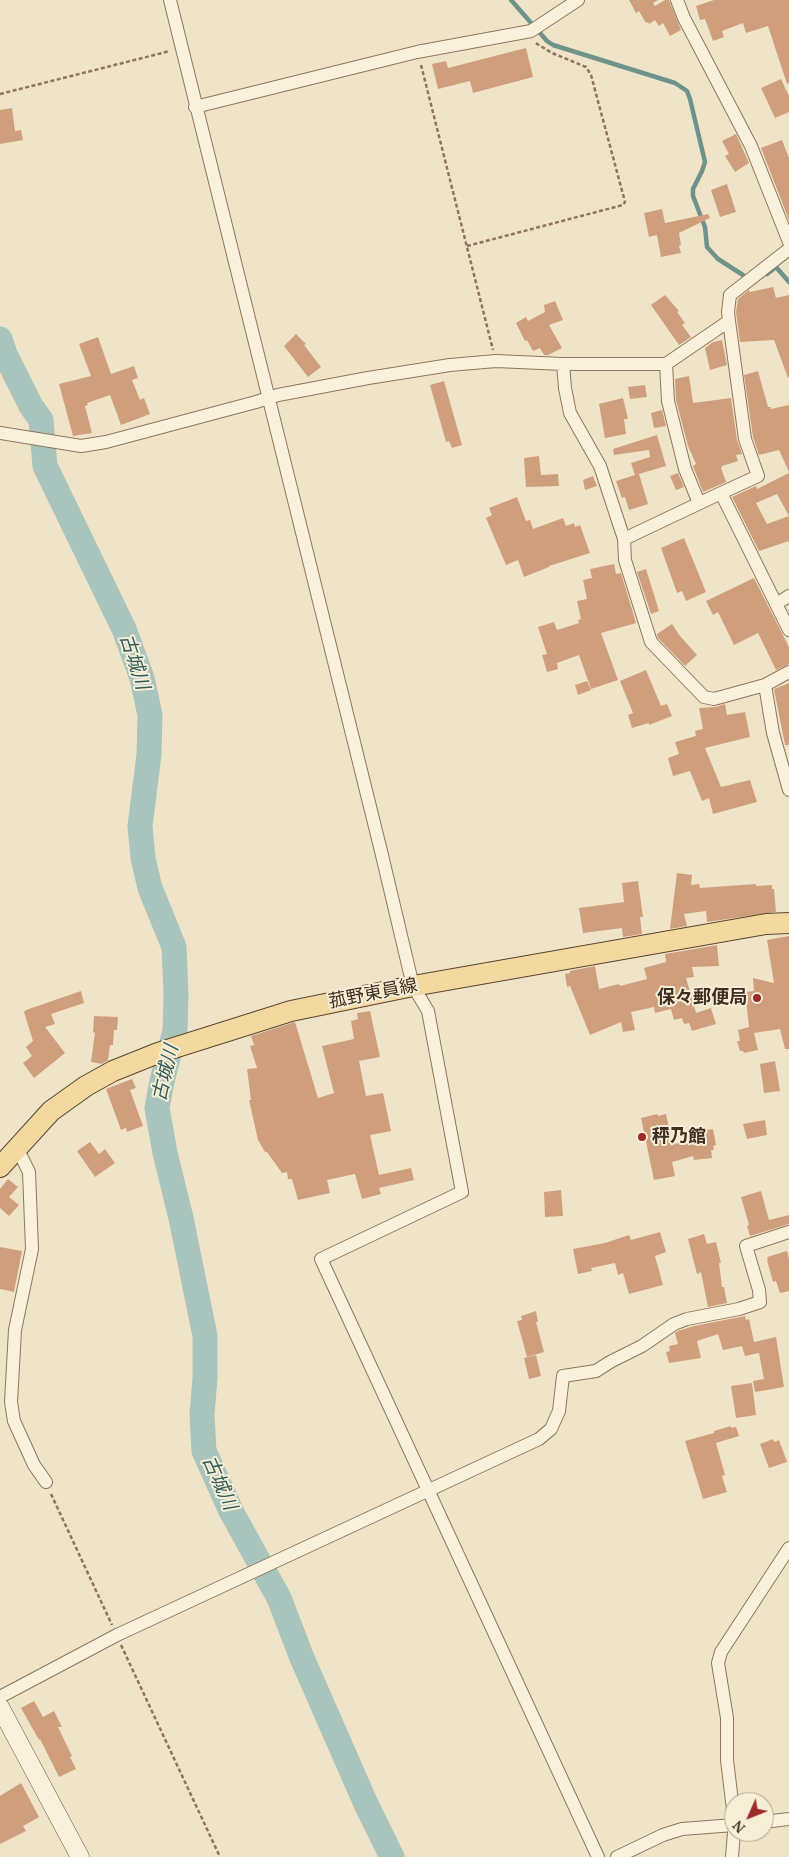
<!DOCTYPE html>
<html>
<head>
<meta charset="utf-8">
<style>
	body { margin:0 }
	#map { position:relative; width:789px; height:1857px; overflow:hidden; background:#f0e4c8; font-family:"PT Serif",serif }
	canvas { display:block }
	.north { position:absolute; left:724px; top:1792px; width:50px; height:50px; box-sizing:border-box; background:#f7eed8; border:1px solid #ada18e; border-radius:50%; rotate:226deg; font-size:14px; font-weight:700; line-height:20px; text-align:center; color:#3d2e20 }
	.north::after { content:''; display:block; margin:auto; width:18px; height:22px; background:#9e2a2b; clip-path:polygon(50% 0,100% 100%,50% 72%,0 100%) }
</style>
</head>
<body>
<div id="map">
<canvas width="789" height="1857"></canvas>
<div class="north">N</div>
</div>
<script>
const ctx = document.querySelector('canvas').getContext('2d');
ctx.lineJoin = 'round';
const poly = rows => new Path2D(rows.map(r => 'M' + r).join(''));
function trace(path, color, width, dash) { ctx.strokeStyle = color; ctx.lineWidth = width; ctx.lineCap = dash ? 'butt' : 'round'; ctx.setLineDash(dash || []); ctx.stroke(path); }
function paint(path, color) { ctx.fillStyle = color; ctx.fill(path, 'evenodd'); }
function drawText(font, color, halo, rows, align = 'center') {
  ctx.font = font + ' "PT Serif","Noto Sans JP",serif'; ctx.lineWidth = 4; ctx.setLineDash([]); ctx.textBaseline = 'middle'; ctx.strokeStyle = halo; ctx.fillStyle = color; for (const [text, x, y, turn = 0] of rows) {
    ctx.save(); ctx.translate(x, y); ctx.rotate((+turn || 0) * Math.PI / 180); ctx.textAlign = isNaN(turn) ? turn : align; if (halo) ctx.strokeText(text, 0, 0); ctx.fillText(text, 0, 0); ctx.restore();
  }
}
const stream = poly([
	[511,0,547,41,553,45,675,83,687,91,690,99,705,162,702,171,693,189,693,196,705,227,707,247,718,259,743,275,748,280],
	[767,274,776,267,789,282]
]);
const river = poly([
	[0,339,5,354,31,406,41,420,45,466,124,629,142,678,150,715,149,755,140,826,143,858,150,888,174,947,176,995,175,1031,162,1081,157,1108,165,1153,181,1218,205,1336,205,1378,202,1414,204,1451,231,1511,279,1598,302,1658,366,1804,392,1857]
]);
const building = poly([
	[629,0,658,0,653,3,655,6,665,0,669,0,681,30,670,36,663,23,659,26,655,20,649,24,648,22,646,23,639,11,636,13],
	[714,0,789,0,789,83,787,84,768,26,746,33,743,23,722,31,724,37,713,41,705,19,700,20,696,6],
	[526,48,533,77,473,93,470,81,438,89,432,64,446,61,448,68],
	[781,79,789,96,789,112,775,118,761,88],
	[12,108,15,131,21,130,23,140,0,144,0,110],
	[736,134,749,163,735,172,725,156,729,154,722,141],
	[782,140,789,158,789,220,761,148],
	[727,184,736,212,720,217,711,190],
	[662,209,665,223,708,214,710,218,679,233,681,245,679,246,681,253,661,257,657,235,649,237,644,213],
	[773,287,776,298,789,295,789,377,788,378,774,340,740,342,736,312,738,299,749,290,750,292],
	[665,295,679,311,677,312,685,323,682,325,691,337,679,345,651,305],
	[555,301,563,320,549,325,562,348,548,355,544,355,540,348,533,351,527,340,525,341,516,323,526,317,528,321,545,312,544,305],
	[296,334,306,344,304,345,321,367,308,377,284,346],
	[98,337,111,374,134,366,138,378,132,380,140,400,144,398,150,414,121,425,110,395,87,403,88,405,85,406,92,433,73,436,59,384,91,376,79,344],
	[722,340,727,365,710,370,705,348,713,342],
	[758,371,768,407,771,407,771,409,789,405,789,472,779,450,759,455,753,437,744,375],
	[689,376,693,403,731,398,737,440,742,454,736,455,738,461,722,466,722,467,721,468,726,482,703,492,693,466,696,464,688,446,676,400,675,379],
	[444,381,462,445,452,448,449,441,446,442,430,385],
	[645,385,647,397,630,399,628,387],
	[623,398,628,419,624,419,626,434,605,438,599,404],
	[662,410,666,426,654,428,651,413],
	[657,435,666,466,639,474,648,504,629,510,625,497,622,498,616,481,635,475,631,463,650,457,649,450,614,455,613,449],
	[539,456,541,475,558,474,559,486,526,487,524,458],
	[678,473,684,487,676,490,670,476],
	[789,473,789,541,759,551,732,497,756,486,757,489],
	[777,494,789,516,767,524,756,503],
	[593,476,597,486,585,490,583,480],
	[517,497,526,521,530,520,533,529,563,518,566,526,574,523,575,527,580,525,590,553,549,566,549,567,524,577,518,560,506,565,486,518,492,515,489,508],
	[684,538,706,592,686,601,682,591,677,593,661,548],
	[614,564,616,574,621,573,636,623,601,633,618,680,591,689,579,655,557,663,558,669,547,672,542,655,547,654,538,627,554,622,557,630,579,623,578,620,581,619,577,601,587,599,583,580,592,578,590,569],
	[646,569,659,611,651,614,637,572],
	[754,578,789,647,789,664,776,670,758,633,734,645,718,612,713,615,706,601],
	[672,624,680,636,697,655,685,666,658,638,657,634],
	[646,670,661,706,667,704,672,716,649,725,649,723,632,728,628,715,633,713,620,681],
	[587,681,591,690,578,695,575,685],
	[789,683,789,745,785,745,774,689],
	[725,704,727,715,745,712,750,737,705,748,721,787,750,780,757,802,713,814,709,798,702,801,690,771,673,776,668,758,679,754,675,742,696,736,695,731,703,729,699,708,716,707],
	[677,873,692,875,691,885,699,884,700,888,756,884,756,886,772,885,772,889,774,889,776,912,707,922,706,911,684,914,687,926,670,929],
	[638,881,643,917,640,917,642,934,623,937,622,928,583,933,579,908,624,902,622,883],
	[789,936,789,1049,785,1049,780,1029,754,1033,758,1050,744,1053,743,1051,740,1051,737,1041,740,1041,738,1030,749,1027,745,992,754,991,753,978,774,983,767,940],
	[717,945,719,966,692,967,694,977,686,978,696,1013,711,1008,716,1024,692,1031,689,1023,684,1024,682,1018,674,1020,671,1009,655,1013,654,1007,631,1012,635,1030,623,1032,621,1022,590,1035,570,986,567,987,565,974,570,973,570,971,595,966,599,989,619,984,620,986,647,979,644,968,666,962,665,954],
	[81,991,84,1003,51,1014,55,1024,45,1027,65,1053,34,1078,23,1063,32,1056,26,1047,33,1041,24,1012,26,1010],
	[370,1011,380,1057,359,1061,366,1096,383,1093,391,1131,370,1135,379,1175,411,1168,414,1180,379,1188,381,1194,362,1199,355,1174,327,1180,330,1193,298,1200,292,1179,288,1179,287,1172,282,1173,267,1152,265,1152,258,1140,249,1100,251,1100,247,1069,257,1068,250,1046,254,1045,251,1036,295,1022,318,1098,334,1093,322,1046,354,1039,351,1021,358,1019,357,1013],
	[94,1016,118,1017,117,1030,114,1030,113,1045,110,1045,108,1060,102,1064,91,1062,95,1032,93,1033],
	[775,1061,780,1091,764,1093,760,1064],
	[132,1079,136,1088,130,1090,143,1126,127,1132,126,1128,121,1130,106,1089],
	[657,1114,658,1116,666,1114,672,1144,698,1141,697,1131,713,1129,716,1145,713,1146,714,1150,711,1150,712,1158,694,1160,693,1156,672,1162,675,1176,654,1180,641,1118],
	[765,1120,767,1135,747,1139,743,1124],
	[90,1142,99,1154,105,1149,115,1163,95,1177,77,1151],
	[8,1179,18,1187,9,1197,19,1205,9,1216,0,1208,0,1189],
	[561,1190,563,1216,545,1217,544,1192],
	[761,1191,769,1220,789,1215,789,1224,750,1236,747,1226,749,1225,741,1197],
	[660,1232,666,1252,655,1256,663,1285,629,1294,623,1273,618,1275,615,1263,591,1268,592,1271,578,1274,573,1249,605,1243,629,1235,631,1240],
	[704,1234,707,1244,716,1242,721,1263,719,1263,722,1287,724,1287,727,1303,708,1307,701,1272,697,1274,688,1239],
	[0,1247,22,1251,14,1292,0,1289],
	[787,1251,789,1259,789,1291,780,1293,776,1281,773,1282,767,1260,768,1260,767,1257],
	[536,1311,538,1322,536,1322,544,1352,527,1357,517,1321,522,1320,521,1316],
	[745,1316,746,1320,749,1319,754,1342,776,1337,784,1387,755,1392,753,1381,764,1379,759,1353,745,1356,742,1346,723,1350,718,1334,697,1341,701,1358,669,1363,666,1352,670,1351,669,1346,678,1344,675,1333,678,1331,694,1326],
	[536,1355,541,1376,529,1379,524,1358],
	[752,1383,756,1415,736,1418,731,1386],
	[731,1426,731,1428,736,1427,739,1436,716,1443,725,1475,722,1476,727,1492,703,1499,685,1441,714,1433,714,1431],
	[773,1439,774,1442,779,1440,787,1462,769,1468,760,1444],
	[34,1701,43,1717,54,1711,62,1727,58,1727,72,1756,70,1757,76,1769,59,1777,40,1739,39,1740,21,1708],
	[21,1783,39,1817,23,1826,26,1831,0,1844,0,1796]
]);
const path = poly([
	[421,65,493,350],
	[0,94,170,51],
	[467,246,623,205,625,202,591,75,586,67,552,53,534,42],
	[51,1494,112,1625],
	[121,1645,220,1857]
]);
const street = poly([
	[170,0,381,851,413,986,428,1011,462,1192,321,1259,598,1857],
	[677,0,684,18,751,146,789,242],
	[195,107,417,52,531,31,578,0],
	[563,364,565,388,570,413,600,466,624,539,625,560,651,642,704,697,714,699,765,685,789,672],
	[666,364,668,401,685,469,699,503],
	[0,433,81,446,106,442,256,402,278,395,368,378,450,365,496,361,563,364,666,364,729,321,728,312,730,295,789,249],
	[721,493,758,476,745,439,729,321],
	[624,539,721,493,789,630],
	[776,604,789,596],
	[765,685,773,733,789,790],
	[17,1148,29,1172,32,1249,15,1330,11,1402,14,1421,34,1465,46,1482],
	[0,1697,117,1635,539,1439,551,1429,559,1411,563,1376,596,1371,610,1362,642,1346,674,1324,687,1319,739,1309,760,1302,759,1290,746,1246,789,1232],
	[734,1818,727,1760,727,1718,718,1663,721,1652,789,1548],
	[764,1822,789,1819],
	[617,1857,663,1835,682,1829,734,1825],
	[732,1857,734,1832]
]);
const secondary = poly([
	[0,1707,80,1857]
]);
const primary = poly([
	[0,1167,51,1111,86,1086,113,1071,158,1053,291,1011,413,986,766,924,789,923]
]);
const markers = [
	[757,998,5,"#9e2a2b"],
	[642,1137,5,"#9e2a2b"]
];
const streetNames = [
	["菰野東員線",373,994,-11]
];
const poiNames = [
	["保々郵便局",747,998],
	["秤乃館",652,1137,"left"]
];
const waterNames = [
	["古城川",134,662,72],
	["古城川",166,1073,-77],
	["古城川",219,1483,66]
];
trace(stream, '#6f938a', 4.5);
trace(river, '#a9c4bc', 25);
paint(building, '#cf9f7d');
trace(street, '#8d765c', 14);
trace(secondary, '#6f573f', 19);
trace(primary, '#5b4430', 22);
trace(path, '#8d765c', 2.5, [4, 2.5]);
trace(street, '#faf1dc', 12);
trace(secondary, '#faf1dc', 18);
trace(primary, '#f3d9a0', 20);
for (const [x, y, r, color] of markers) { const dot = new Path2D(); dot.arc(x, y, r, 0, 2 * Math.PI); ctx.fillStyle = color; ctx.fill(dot); trace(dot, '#f7eed8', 2); }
drawText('18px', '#3d2e20', '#f7eed8', streetNames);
drawText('bold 18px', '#3d2e20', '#f7eed8', poiNames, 'right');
drawText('italic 19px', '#2f5d5a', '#f7eed8', waterNames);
</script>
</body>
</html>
